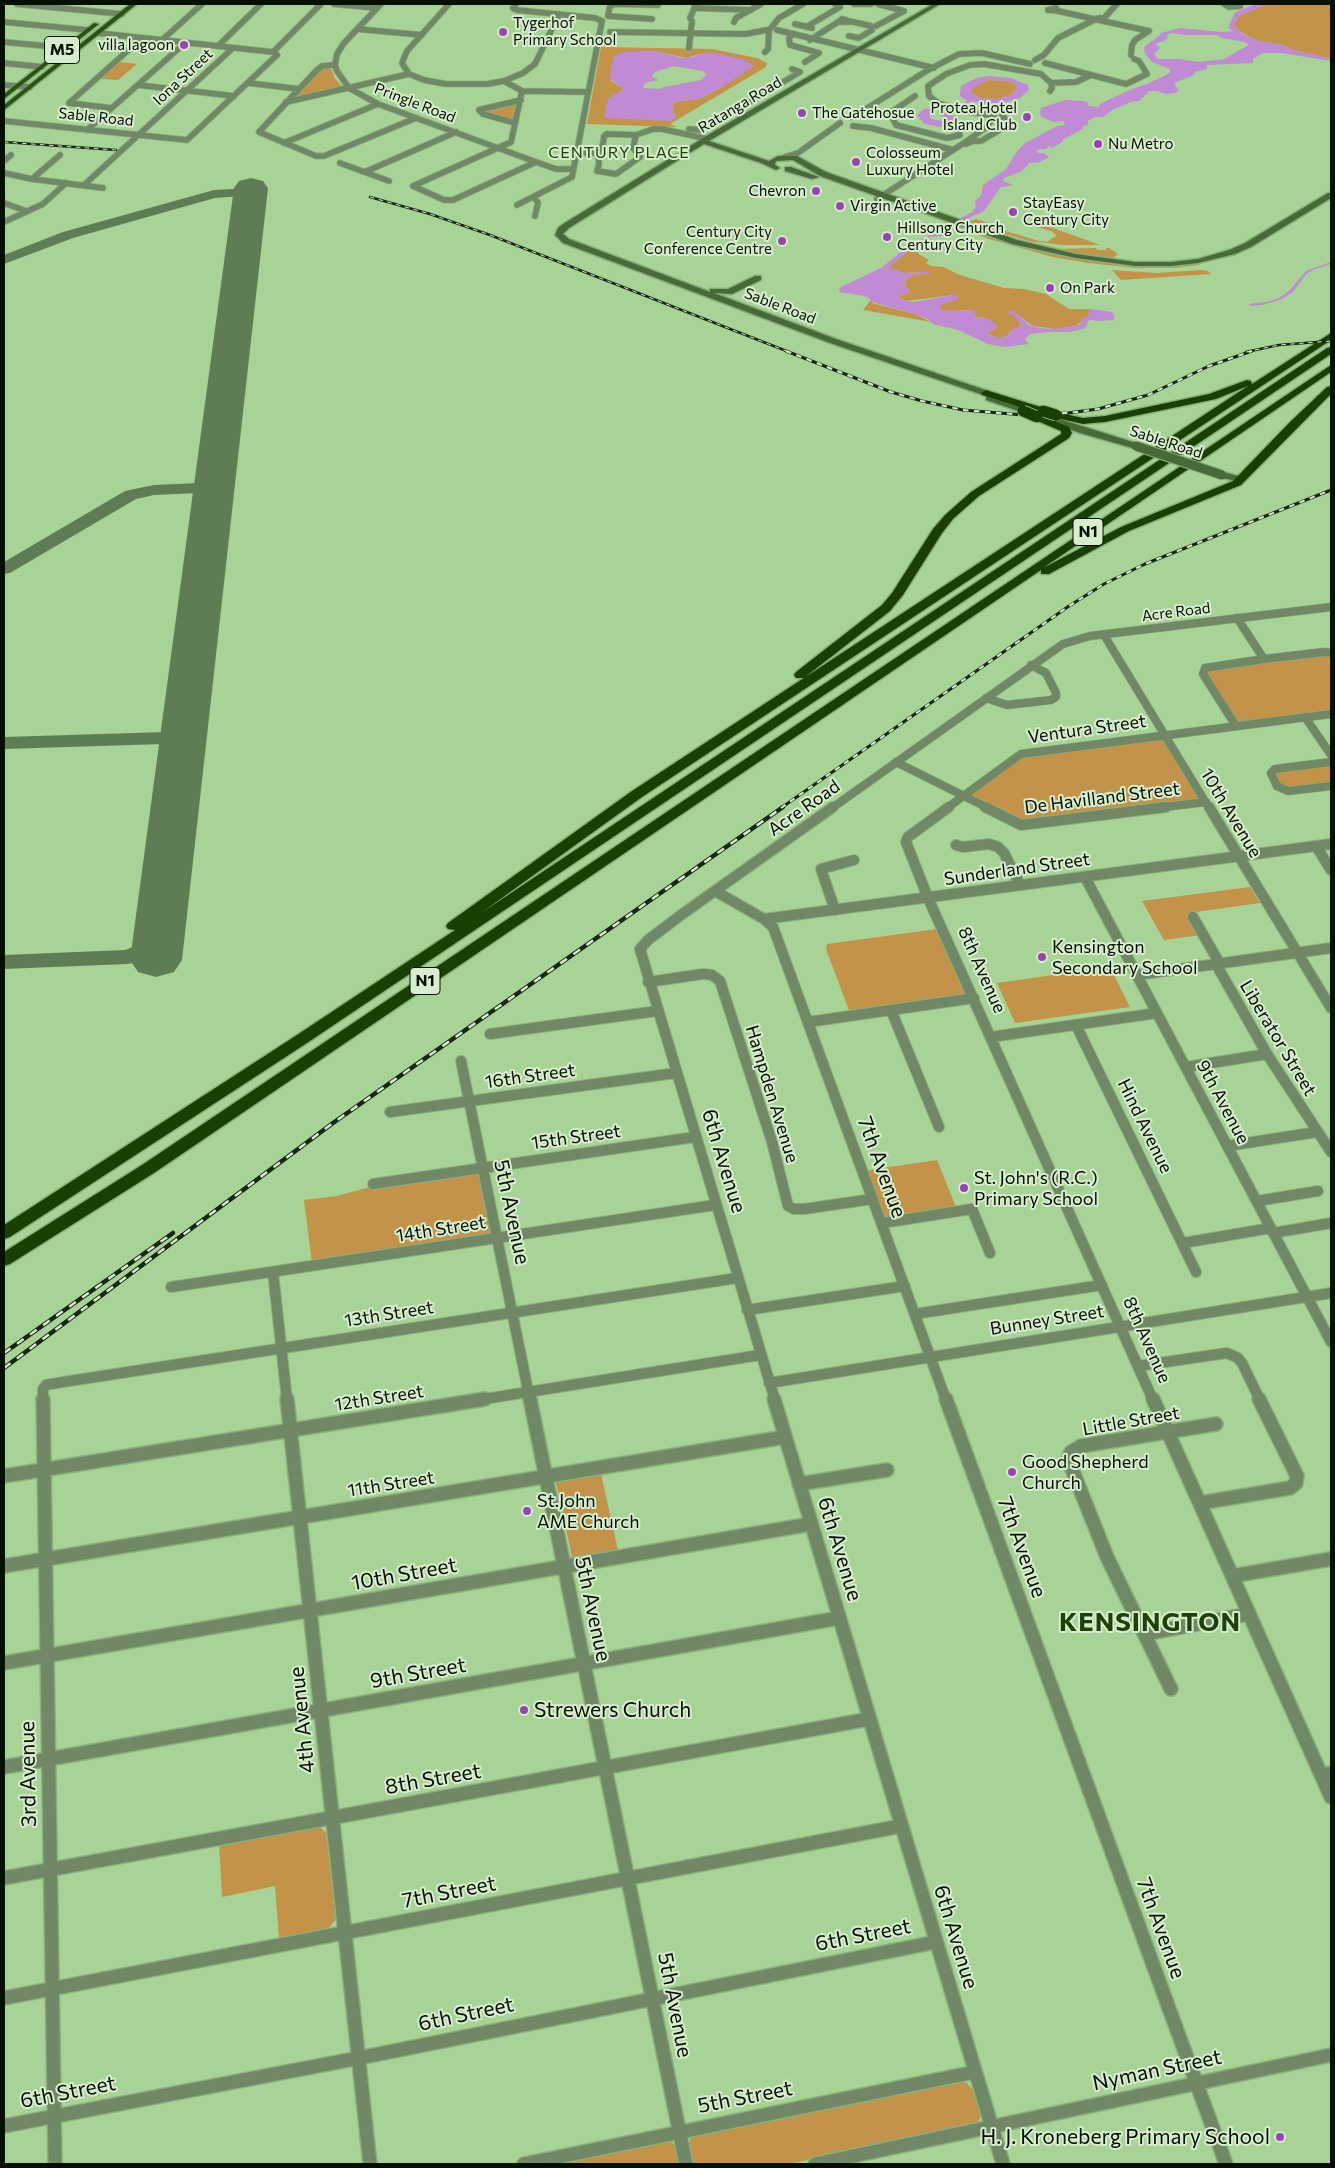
<!DOCTYPE html>
<html>
<head>
<meta charset="utf-8">
<style>
	body { margin:0 }
	#map { position:relative; width:1335px; height:2168px; overflow:hidden; background:#a8d396; font-family:Commissioner,sans-serif }
	canvas { display:block }
	.frame { position:absolute; inset:0; border:5px solid #031000; pointer-events:none }
</style>
</head>
<body>
<div id="map">
<canvas width="1335" height="2168"></canvas>
<div class="frame"></div>
</div>
<script>
const ctx = document.querySelector('canvas').getContext('2d');
ctx.lineJoin = 'round';
function paint(path, color) { ctx.fillStyle = color; ctx.fill(path, 'evenodd'); }
const poly = rows => new Path2D(rows.map(r => 'M' + r).join(''));
function trace(path, color, width, dash) { ctx.strokeStyle = color; ctx.lineWidth = width; ctx.lineCap = dash ? 'butt' : 'round'; ctx.setLineDash(dash || []); ctx.stroke(path); }
function drawText(font, color, halo, rows, align = 'center') {
  ctx.font = font + ' Commissioner,sans-serif'; ctx.lineWidth = 4; ctx.setLineDash([]); ctx.textBaseline = 'middle'; ctx.strokeStyle = halo; ctx.fillStyle = color; for (const [text, x, y, turn = 0] of rows) {
    ctx.save(); ctx.translate(x, y); ctx.rotate((+turn || 0) * Math.PI / 180); ctx.textAlign = isNaN(turn) ? turn : align; if (halo) ctx.strokeText(text, 0, 0); ctx.fillText(text, 0, 0); ctx.restore();
  }
}
const green = poly([
	[1267,4,1331,4,1331,59,1293,50,1283,45,1258,41,1235,29,1233,26,1238,16],
	[601,47,712,49,757,58,767,63,766,67,670,124,677,127,587,124],
	[647,51,655,51,686,58,703,53,716,53,724,86,699,99,674,102,672,112,677,115,610,98,624,89,611,81,618,55],
	[120,62,137,64,118,80,100,79],
	[331,68,335,79,342,86,302,97,296,95,322,69],
	[988,80,1009,81,1015,84,1017,89,1012,94,997,99,981,98,972,94,970,92,974,87],
	[517,104,513,120,481,112,481,110],
	[885,199,1013,243,1062,255,1141,266,1198,264,1200,265,1173,268,1136,268,1088,263,1053,257,989,239],
	[976,219,994,225,992,227,1039,241,1047,242,1057,235,1053,233,1054,232,1027,224,1039,223,1100,245,1063,245,1029,241,968,222],
	[918,244,921,245,918,254,929,260,926,263,931,266,943,267,960,275,1004,288,1024,289,1046,294,1069,309,1091,309,1089,311,1089,315,1076,326,1055,329,1033,326,1015,313,1014,315,1022,326,1010,331,1008,336,999,338,988,334,984,318,976,317,973,310,948,311,939,309,942,304,954,300,953,295,907,301,897,297,910,292,904,283,906,280,912,275,927,272,905,273,889,269,888,267],
	[1096,248,1097,250,1106,250,1106,248,1109,248,1118,254,1110,260,1091,258,1054,249],
	[1112,270,1157,273,1201,270,1208,271,1211,274,1121,280],
	[871,300,872,303,916,314,931,322,863,310],
	[1324,654,1331,655,1331,713,1240,722,1236,719,1206,673,1207,669],
	[1162,739,1166,742,1198,795,1198,800,1026,824,971,796,973,792,1020,757],
	[1331,762,1331,786,1295,791,1277,786,1275,769],
	[1250,887,1260,903,1189,913,1201,935,1164,940,1142,901],
	[937,929,965,995,850,1013,826,949,827,944],
	[1110,967,1130,1007,1015,1023,997,983],
	[937,1160,958,1212,882,1223,863,1171],
	[477,1174,480,1176,490,1234,312,1263,304,1200,337,1196,370,1187],
	[601,1474,618,1550,572,1557,556,1482],
	[320,1827,326,1833,336,1919,329,1928,279,1938,275,1886,222,1897,219,1843],
	[960,2081,967,2083,973,2090,981,2116,978,2123,974,2125,789,2164,693,2164,689,2142,692,2135],
	[670,2141,675,2145,679,2164,553,2164]
]);
const water = poly([
	[1180,28,1222,32,1237,31,1258,41,1283,45,1293,50,1331,59,1331,61,1282,53,1263,53,1253,59,1253,63,1207,65,1207,69,1195,72,1194,75,1174,83,1179,91,1175,93,1166,94,1157,91,1149,91,1139,101,1131,102,1112,110,1103,117,1095,117,1088,121,1088,125,1083,126,1083,129,1062,140,1064,141,1052,148,1050,148,1052,145,1045,149,1036,150,1038,153,1044,153,1049,157,1040,162,1029,163,1022,171,1004,178,1003,181,1013,185,1001,187,984,211,943,230,944,235,942,236,930,237,918,244,888,268,905,273,927,272,931,274,911,275,904,283,910,292,897,297,907,301,914,302,953,295,959,296,958,299,942,304,939,309,948,311,973,310,976,317,989,319,997,325,997,328,988,333,988,334,999,338,1008,336,1012,329,1022,326,1014,315,1007,313,1010,311,1014,311,1029,325,1040,328,1055,329,1076,326,1080,324,1083,319,1089,315,1089,311,1091,309,1112,312,1115,317,1113,320,1099,321,1092,320,1088,321,1087,326,1083,329,1069,332,1048,332,1030,334,1025,339,1029,344,1004,347,988,344,958,330,933,324,928,319,916,314,872,302,870,299,864,296,840,292,839,289,841,287,881,268,906,248,972,212,976,207,975,201,981,196,983,185,1006,169,1015,154,1025,143,1057,126,1065,125,1063,121,1053,122,1042,117,1040,114,1041,108,1065,100,1083,101,1089,103,1087,104,1089,106,1099,107,1100,104,1110,99,1132,89,1147,84,1170,73,1170,69,1152,62,1145,54,1144,49,1145,46,1159,36,1161,33],
	[1172,33,1185,35,1217,35,1222,38,1245,42,1249,45,1224,59,1198,62,1179,59,1158,59,1154,54,1160,48,1155,44,1164,41,1168,38,1167,35],
	[647,51,655,51,682,58,693,57,703,53,716,53,745,60,754,66,724,86,699,99,674,102,672,111,677,117,671,121,605,118,604,117,608,99,624,89,609,78,614,56,624,52],
	[674,66,703,71,706,75,701,80,664,87,659,89,643,88,645,83,658,80,652,76,655,72],
	[989,76,1011,78,1028,85,1029,90,1020,98,1006,102,987,104,972,101,949,115,960,117,956,124,939,127,922,123,923,122,917,115,924,109,932,108,935,109,929,116,931,119,941,121,948,119,940,115,940,113,954,110,967,101,960,96,961,86,976,78],
	[988,80,1009,81,1015,84,1017,89,1012,94,997,99,981,98,972,94,970,92,974,87],
	[1331,262,1331,264,1313,270,1306,274,1293,292,1282,299,1263,305,1250,306,1249,304,1266,302,1279,298,1289,291,1306,271]
]);
const canal = poly([
	[1237,31,1231,27,1237,14,1263,4]
]);
const taxiway = poly([
	[250,188,255,189,257,192,255,195,215,198,73,238,4,264,4,255,63,232,214,190,250,188],
	[199,483,217,488,221,500,219,504,207,504,203,495,198,493,154,495,136,499,10,573,4,574,4,562,125,491,154,485,199,483],
	[166,732,185,738,191,747,191,755,188,759,181,761,174,759,171,755,171,746,164,744,4,749,4,737,166,732],
	[159,925,166,927,169,932,161,948,155,954,136,962,128,964,4,969,4,955,125,950,141,944,152,927,159,925]
]);
const runway = poly([
	[251,178,263,181,268,188,182,960,174,972,156,977,138,972,130,960,234,188,239,181,251,178]
]);
const streetFar3 = poly([
	[17,4,122,14],
	[334,4,377,8],
	[381,4,344,43,337,54,335,65,337,71,349,88,378,104,536,162,556,169,573,169],
	[449,4,407,51,402,63,409,74,424,80,446,84,487,84,504,81,523,73,535,64,559,14],
	[516,4,513,8,517,10,595,18,602,21,572,177,517,205],
	[854,4,871,4],
	[1224,4,1229,7,1240,6,1237,4],
	[694,8,751,10],
	[1056,8,1058,11,1048,10,1056,8],
	[1058,11,1094,19],
	[1100,18,1103,21,1094,19,1100,18],
	[652,19,608,16,610,6,615,4,658,5],
	[842,19,846,20,849,22,838,22,842,19],
	[1103,19,1117,4],
	[849,21,871,26],
	[1103,21,1149,31,1135,40,1132,45,1131,55],
	[4,22,87,30],
	[734,22,736,18,761,4],
	[795,24,812,28],
	[876,26,904,11,878,4],
	[806,27,840,7,835,4],
	[771,28,779,18,803,4],
	[357,29,422,35],
	[777,30,934,68],
	[610,32,745,34,767,30],
	[98,33,273,52],
	[791,36,789,38,790,45,819,53,805,62],
	[849,36,859,38,872,30],
	[162,40,202,4],
	[810,40,838,22],
	[4,42,78,49],
	[218,46,261,4],
	[689,48,692,21,690,18,696,4],
	[273,52,321,4],
	[765,52,768,49,769,31],
	[1035,60,1044,55,1058,38,1094,20],
	[4,63,42,67],
	[1045,63,1126,84,1147,74,1139,61,1134,59],
	[335,65,322,66,317,70,259,132,316,156,324,156,416,118],
	[504,81,522,91,511,142,413,186,444,200,453,200,536,162],
	[248,83,299,89],
	[1051,83,1076,82,1089,76],
	[4,85,30,87],
	[138,85,234,96],
	[522,91,588,92],
	[915,96,890,113,896,125,947,138,960,135,958,132],
	[286,102,409,74],
	[111,108,69,103,142,38],
	[994,116,960,110,938,103,929,96,928,86,946,74,970,65,984,64,1041,74,1051,83,1052,88,1050,91],
	[850,117,858,114,928,70,959,54,982,53,1030,64],
	[4,121,187,140,277,55,273,52],
	[515,123,483,114,479,110,521,100],
	[853,126,871,128,953,150],
	[689,129,702,130,800,72,792,69],
	[87,130,185,43],
	[607,134,636,135,633,148,640,157,616,174,597,171,599,164,598,153,603,144,604,136,607,134],
	[636,135,653,129,662,129,708,139],
	[284,143,378,104],
	[966,144,973,141,981,141,998,131,1007,120,1002,116],
	[576,153,598,153],
	[785,157,798,153,840,123],
	[4,161,11,155],
	[340,163,389,181],
	[365,172,456,132],
	[4,173,32,179,103,188],
	[32,179,60,155],
	[84,185,233,48],
	[534,197,538,203,535,216],
	[877,199,967,141,985,128,995,117],
	[4,203,26,211],
	[4,222,43,204,66,183]
]);
const streetFar2 = poly([
	[1237,618,1264,659],
	[1104,635,1209,808],
	[986,698,1007,705,1051,700,1056,697,1056,693,1046,673,1031,665],
	[1305,717,1331,755],
	[1236,726,1203,674,1205,668,1264,659,1324,652,1331,653],
	[896,762,988,808],
	[1331,762,1275,769,1271,773,1277,786,1288,791,1331,786],
	[832,808,1063,644,1090,636,1331,607],
	[947,808,1021,754,1331,714],
	[1156,808,1206,802]
]);
const streetFar1 = poly([
	[949,807,908,837,906,842,928,898,1153,1400],
	[985,807,1021,825,1166,807],
	[1209,807,1331,1008],
	[956,845,963,847,989,844,998,847,1004,853,1020,885],
	[1316,846,1331,870],
	[1085,877,1331,1342],
	[715,891,764,919,1331,844],
	[835,910,821,869,854,860],
	[1193,917,1220,964],
	[764,919,773,927,946,1400],
	[1216,964,1267,1054,1331,1152],
	[1137,975,1331,948],
	[648,982,703,974,712,975,720,981,772,1142,788,1206,794,1209,804,1209,873,1199],
	[891,1010,939,1127],
	[808,1022,974,998],
	[1076,1025,1196,1272],
	[490,1034,657,1011],
	[991,1037,1157,1013],
	[461,1061,530,1400],
	[1186,1067,1267,1054],
	[390,1112,676,1073],
	[1227,1146,1317,1132],
	[373,1184,695,1137],
	[1257,1201,1318,1191],
	[882,1223,972,1209,990,1253],
	[1273,1233,1331,1223],
	[1183,1243,1271,1228],
	[273,1272,287,1400],
	[171,1287,715,1205],
	[747,1310,905,1286],
	[915,1314,1102,1285],
	[1138,1366,1227,1353,1238,1358,1242,1363,1260,1400],
	[769,1383,1331,1293],
	[43,1400,43,1389,46,1385,63,1382,737,1278],
	[478,1400,760,1355],
	[775,1400,640,949,648,940,681,915,833,807]
]);
const street = poly([
	[43,1399,55,2164],
	[287,1399,370,2164],
	[530,1399,686,2164],
	[774,1399,1003,2164],
	[946,1399,1226,2164],
	[1153,1399,1331,1797],
	[4,1476,485,1399],
	[799,1484,887,1470],
	[1200,1503,1290,1488,1296,1483,1297,1476,1259,1399],
	[4,1566,785,1437],
	[1232,1576,1331,1559],
	[1145,1634,1249,1614],
	[4,1663,811,1524],
	[1171,1689,1107,1557,1068,1459,1071,1452,1081,1446,1216,1424],
	[4,1767,839,1618],
	[1321,1775,1331,1773],
	[4,1878,869,1719],
	[4,1998,901,1826],
	[4,2126,359,2058,936,1942],
	[524,2164,975,2072],
	[815,2164,1331,2055]
]);
const secondary = poly([
	[933,4,940,4,709,141,769,161,778,156,797,156,826,172,1017,240,1076,254,1135,262,1171,262,1198,259,1229,250,1245,243,1328,193,1331,193,1331,198,1251,247,1235,254,1198,263,1171,266,1135,266,1076,258,1012,244,820,176,793,160,776,161,775,165,780,168,776,170,761,163,704,144,569,228,563,234,569,239,710,292,710,289,728,289,755,276,761,276,761,280,732,294,714,293,836,339,1000,395,1000,399,1030,409,1030,413,1027,414,986,400,986,396,830,343,563,243,555,235,558,228,563,224,713,132,933,4],
	[785,167,791,167,819,177,812,179,785,171,785,167],
	[1041,413,1139,444,1140,446,1136,449,1080,433,1038,418,1037,416,1041,413],
	[1222,472,1243,477,1245,479,1240,482,1219,477,1217,475,1222,472]
]);
const primary = poly([
	[130,4,137,4,4,110,4,105,130,4],
	[94,23,99,24,4,99,4,94,94,23]
]);
const highway = poly([
	[1331,333,1331,340,642,797,481,913,1327,348,1331,347,1331,354,307,1043,10,1237,4,1239,4,1225,297,1035,455,930,448,929,446,926,448,923,632,791,1248,386,1216,399,1105,422,1083,424,1052,417,1051,415,1052,413,1056,412,1083,418,1105,416,1209,394,1247,380,1251,381,1252,384,1331,333],
	[1331,365,1331,372,1043,568,1121,527,1233,481,1290,422,1327,387,1331,386,1331,394,1241,485,1129,531,1049,574,1041,574,1041,570,154,1173,10,1264,4,1266,4,1252,142,1165,1331,365],
	[986,390,1047,409,1048,411,1043,414,982,395,981,393,986,390],
	[1037,414,1069,427,1072,433,1069,438,979,496,953,519,942,533,903,595,890,611,804,678,796,678,794,675,796,672,882,605,892,593,933,529,945,515,971,492,1061,434,1061,431,1033,419,1032,417,1033,415,1037,414]
]);
const railFar2 = poly([
	[4,142,116,150],
	[370,197,430,214,490,235,789,352],
	[1246,352,1279,345,1331,341]
]);
const railFar1 = poly([
	[786,351,891,392,922,401,963,410,1024,415,1068,413,1098,409,1148,395,1209,366,1252,351],
	[781,808,1069,606,1104,584,1145,564,1331,490]
]);
const rail = poly([
	[4,1353,173,1233],
	[4,1368,333,1123,783,807]
]);
const secondaryBridge = poly([
	[1136,446,1222,475]
]);
const highwayBridge = poly([
	[1023,411,1037,417],
	[1043,411,1056,415]
]);
const markers = [
	[503,32,5,"#9845b4"],
	[184,45,5,"#9845b4"],
	[802,113,5,"#9845b4"],
	[1027,117,5,"#9845b4"],
	[1098,144,5,"#9845b4"],
	[856,162,5,"#9845b4"],
	[816,191,5,"#9845b4"],
	[840,206,5,"#9845b4"],
	[1013,212,5,"#9845b4"],
	[887,237,5,"#9845b4"],
	[782,241,5,"#9845b4"],
	[1050,288,5,"#9845b4"],
	[1042,957,5,"#9845b4"],
	[964,1188,5,"#9845b4"],
	[1012,1472,5,"#9845b4"],
	[527,1511,5,"#9845b4"],
	[524,1710,5,"#9845b4"],
	[1280,2137,5,"#9845b4"]
];
const farPoinames = [
	["Tygerhof",513,23],
	["Primary School",513,40],
	["villa lagoon",174,45,"right"],
	["Protea Hotel",1017,108,"right"],
	["Island Club",1017,125,"right"],
	["The Gatehosue",812,113],
	["Nu Metro",1108,144],
	["Colosseum",866,153],
	["Luxury Hotel",866,170],
	["Chevron",806,191,"right"],
	["StayEasy",1023,203],
	["Century City",1023,220],
	["Virgin Active",850,206],
	["Hillsong Church",897,228],
	["Century City",897,245],
	["Century City",772,232,"right"],
	["Conference Centre",772,249,"right"],
	["On Park",1060,288]
];
const farStreetnames = [
	["Iona Street",183,77,-43],
	["Pringle Road",415,103,21],
	["Ratanga Road",740,105,-31],
	["Sable Road",96,117,6],
	["Sable Road",780,306,21],
	["Sable Road",1166,442,18],
	["Acre Road",1176,612,-7]
];
const shields = [
	[62,50,35],
	[1088,532,30],
	[425,981,30]
];
const shieldNames = [
	["M5",62,50],
	["N1",1088,532],
	["N1",425,981]
];
const farNeighbourhoodnames = [
	["CENTURY PLACE",619,153]
];
const streetNames = [
	["Ventura Street",1087,729,-8],
	["De Havilland Street",1102,798,-7],
	["Acre Road",804,808,-35],
	["10th Avenue",1231,813,59],
	["Sunderland Street",1017,869,-8],
	["8th Avenue",982,970,66],
	["Liberator Street",1278,1038,59],
	["16th Street",530,1076,-8],
	["Hampden Avenue",772,1094,73],
	["9th Avenue",1223,1102,62],
	["Hind Avenue",1145,1126,64],
	["15th Street",576,1137,-8],
	["14th Street",441,1229,-9],
	["13th Street",389,1314,-9],
	["Bunney Street",1047,1320,-9],
	["8th Avenue",1147,1340,66],
	["12th Street",379,1398,-9],
	["Little Street",1131,1421,-10],
	["11th Street",391,1484,-9]
];
const poiNames = [
	["Kensington",1052,947],
	["Secondary School",1052,968],
	["St. John's (R.C.)",974,1178],
	["Primary School",974,1199],
	["Good Shepherd",1022,1462],
	["Church",1022,1483],
	["St.John",537,1501],
	["AME Church",537,1522]
];
const nearStreetnames = [
	["6th Avenue",724,1161,73],
	["7th Avenue",882,1167,70],
	["5th Avenue",512,1212,78],
	["7th Avenue",1022,1547,70],
	["6th Avenue",840,1549,73],
	["10th Street",404,1574,-10],
	["5th Avenue",593,1609,78],
	["9th Street",418,1673,-10],
	["4th Avenue",302,1720,-96],
	["3rd Avenue",28,1774,-91],
	["8th Street",433,1779,-10],
	["7th Street",449,1892,-11],
	["7th Avenue",1161,1928,70],
	["6th Street",863,1935,-11],
	["6th Avenue",956,1937,73],
	["5th Avenue",675,2005,79],
	["6th Street",466,2014,-12],
	["Nyman Street",1157,2070,-12],
	["6th Street",68,2092,-11],
	["5th Street",745,2097,-11]
];
const nearPoinames = [
	["Strewers Church",534,1710],
	["H. J. Kroneberg Primary School",1270,2137,"right"]
];
const nearDistrictnames = [
	["KENSINGTON",1150,1622]
];
paint(green, '#c29349');
paint(water, '#c18ad5');
trace(canal, '#c18ad5', 5);
paint(taxiway, '#5f7d54');
paint(runway, '#5f7d54');
trace(streetFar3, '#8ab07b', 7);
trace(streetFar2, '#8ab07b', 9);
trace(streetFar1, '#8ab07b', 12);
trace(street, '#8ab07b', 16);
trace(secondary, '#8ab07b', 3);
trace(primary, '#8ab07b', 3);
trace(highway, '#8ab07b', 3);
trace(streetFar3, '#718867', 5.5);
trace(streetFar2, '#718867', 8);
trace(streetFar1, '#718867', 10);
trace(street, '#718867', 13);
paint(secondary, '#486a39');
paint(primary, '#2b5414');
paint(highway, '#193f01');
trace(railFar2, '#162712', 2.5);
trace(railFar1, '#162712', 3);
trace(rail, '#162712', 4.5);
trace(railFar2, '#d7edce', 1, [4.5]);
trace(railFar1, '#d7edce', 2, [5.5]);
trace(rail, '#d7edce', 2.5, [8]);
trace(secondaryBridge, '#8ab07b', 11, []);
trace(highwayBridge, '#8ab07b', 13, []);
trace(secondaryBridge, '#486a39', 9);
trace(highwayBridge, '#193f01', 11);
for (const [x, y, r, color] of markers) { const dot = new Path2D(); dot.arc(x, y, r, 0, 2 * Math.PI); ctx.fillStyle = color; ctx.fill(dot); trace(dot, '#d7edce', 2); }
drawText('15px', '#031000', '#d7edce', farPoinames, 'left');
drawText('15px', '#031000', '#d7edce', farStreetnames);
for (const [x, y, w] of shields) { const box = new Path2D(); box.roundRect(x - w / 2, y - 13.5, w, 27, 4); ctx.fillStyle = '#d7edce'; ctx.fill(box); trace(box, '#031000', 1); }
drawText('bold 16px', '#031000', null, shieldNames);
ctx.letterSpacing = '1px';
drawText('16px', '#1d4206', '#d7edce', farNeighbourhoodnames);
ctx.letterSpacing = '0px';
drawText('18px', '#031000', '#d7edce', streetNames);
drawText('18px', '#031000', '#d7edce', poiNames, 'left');
drawText('21px', '#031000', '#d7edce', nearStreetnames);
drawText('21px', '#031000', '#d7edce', nearPoinames, 'left');
ctx.letterSpacing = '1px';
drawText('bold 26px', '#1d4206', '#d7edce', nearDistrictnames);
ctx.letterSpacing = '0px';
</script>
</body>
</html>
